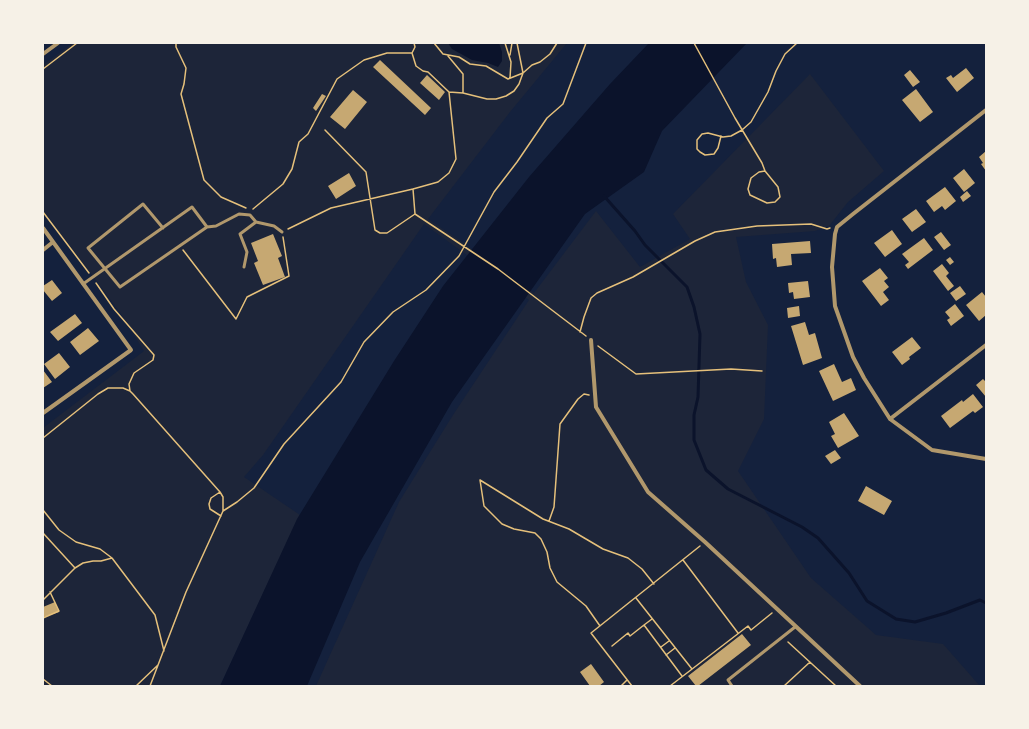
<!DOCTYPE html>
<html>
<head>
<meta charset="utf-8">
<style>
	body { margin:0 }
	#map { position:relative; width:1029px; height:729px; overflow:hidden; background:#14213d; font-family:"Archivo Narrow",sans-serif }
	canvas { display:block }
	.frame { position:absolute; inset:0; border:44px solid #f6f1e7; pointer-events:none }
</style>
</head>
<body>
<div id="map">
<canvas width="1029" height="729"></canvas>
<div class="frame"></div>
</div>
<script>
const ctx = document.querySelector('canvas').getContext('2d');
ctx.lineJoin = 'round';
function paint(path, color) { ctx.fillStyle = color; ctx.fill(path, 'evenodd'); }
const poly = rows => new Path2D(rows.map(r => 'M' + r).join(''));
function trace(path, color, width, dash) { ctx.strokeStyle = color; ctx.lineWidth = width; ctx.lineCap = dash ? 'butt' : 'round'; ctx.setLineDash(dash || []); ctx.stroke(path); }
const green = poly([
	[73,43,567,43,510,112,428,219,462,242,534,293,596,211,640,267,690,239,673,214,810,74,884,171,848,202,829,226,815,231,736,237,746,282,768,325,764,419,738,471,811,578,876,635,943,644,980,686,316,686,399,502,453,415,529,300,424,224,263,455,244,477,300,515,220,686,43,686,43,428,144,351,121,314,43,210,43,65]
]);
const water = poly([
	[448,43,499,43,502,52,502,61,498,67,488,63,472,60,452,49],
	[649,43,747,43,662,131,644,172,585,214,452,402,360,562,307,686,220,686,297,519,394,361,443,286,529,177,610,84]
]);
const stream = poly([
	[604,196,635,231,645,245,687,287,694,307,700,334,698,397,694,415,694,440,706,470,728,489,802,527,818,538,849,573,867,601,896,619,915,622,946,613,980,600,986,603]
]);
const building = poly([
	[380,60,431,108,425,115,373,67],
	[966,68,974,78,957,92,946,78,951,75,953,78],
	[910,70,920,82,913,87,904,75],
	[427,75,445,92,439,100,420,83],
	[916,89,933,112,920,122,902,100],
	[353,90,367,102,345,129,330,117],
	[322,94,326,96,316,111,313,108],
	[986,151,986,171,981,164,983,163,979,157],
	[964,169,975,183,964,192,953,178],
	[349,173,356,186,336,199,328,186],
	[945,187,956,201,945,210,942,206,934,212,926,201],
	[967,191,971,196,963,202,960,197],
	[916,209,926,222,912,232,902,219],
	[892,230,902,244,885,257,874,243],
	[941,232,951,245,944,250,934,237],
	[273,234,282,256,278,258,285,277,263,285,254,263,258,261,251,243],
	[924,238,933,250,908,269,905,265,909,262,902,254],
	[810,241,811,253,791,254,792,265,777,267,776,258,773,259,772,244],
	[950,257,954,262,950,265,946,260],
	[942,264,949,273,946,276,954,286,948,291,933,271],
	[880,268,888,278,884,281,889,287,883,292,889,300,881,306,862,281],
	[52,280,62,293,52,301,43,290,43,286],
	[808,281,810,297,794,299,793,292,789,293,788,283],
	[960,286,966,294,956,301,950,293],
	[982,292,986,297,986,315,979,321,966,305],
	[955,304,964,316,951,326,947,320,950,318,945,312],
	[799,306,800,316,788,318,787,308],
	[75,314,82,323,58,341,50,332],
	[805,322,809,335,815,333,822,358,803,365,791,326],
	[88,328,99,341,80,355,70,342],
	[912,337,921,348,909,357,910,359,902,365,892,352],
	[59,353,70,367,55,379,44,364],
	[834,364,842,382,851,378,856,390,833,401,819,371],
	[43,370,52,382,43,388],
	[983,379,986,382,986,397,976,385],
	[973,394,983,407,975,413,973,411,950,428,941,416,962,400,963,402],
	[844,413,859,436,838,448,831,436,835,434,829,422],
	[835,450,841,458,831,464,825,456],
	[866,486,892,501,884,515,858,501],
	[55,602,59,612,44,617,43,607],
	[742,634,751,645,698,686,696,686,688,676],
	[591,664,604,682,599,686,590,686,580,672]
]);
const path = poly([
	[176,43,176,47,186,68,184,84,181,94,204,180,221,197,246,208],
	[434,43,443,54,459,57,470,64,486,66,508,79,523,73,517,43],
	[505,43,511,62,510,78],
	[694,43,735,118,762,163,765,171,778,187,780,197,775,202,767,203,750,195,748,189,751,178,759,172,765,171],
	[510,55,512,43],
	[448,56,463,74,463,93],
	[43,69,77,43],
	[449,92,463,93,487,99,496,99,506,96,514,91,519,84,523,73,532,65,540,62,550,54,557,43],
	[325,130,366,172,375,230,380,233,387,233,415,214],
	[721,136,718,148,714,154,705,155,700,152,697,149,697,140,702,134,708,133,723,137,731,136,742,130,751,122,768,92,776,71,785,54,797,43],
	[413,189,438,182,449,173,456,159,449,92,428,72,423,71,416,66,412,53,415,47,414,43],
	[253,209,283,184,292,169,299,142,308,134,337,79,364,60,387,53,412,53],
	[43,212,89,273],
	[288,229,331,208,413,189,415,214,498,269,586,336],
	[183,250,236,319,247,297,289,276,283,237],
	[96,283,114,309,154,355,153,360,134,373,129,384,130,391],
	[580,332,584,317,591,298,597,293,633,277,695,241,715,232,757,226,811,224,827,229,830,228],
	[598,346,636,374,731,369,762,371],
	[43,438,98,394,108,388,123,388,130,391,133,394,220,492,223,497,223,511],
	[220,492,211,498,209,504,210,509,221,516],
	[43,510,59,530,76,542,100,549,112,558,155,615,164,651],
	[549,521,554,507,560,424,578,399,584,394,589,395],
	[43,533,75,568],
	[683,560,738,633],
	[636,598,692,669],
	[43,600,75,568,83,563,93,561,101,561,112,558],
	[43,618,59,611,50,592],
	[644,625,652,619],
	[600,626,586,606,557,582,550,568,547,552,541,539,535,533,514,529,502,524,484,506,480,480,543,519,569,529,603,549,628,558,642,569,654,584],
	[788,642,836,686],
	[612,646,628,633,630,636,644,625,682,676],
	[661,647,669,641],
	[666,655,675,648],
	[43,679,52,686],
	[136,686,158,665],
	[150,686,186,592,223,511,237,502,254,488,284,444,341,382,364,342,393,312,426,290,459,256,494,192,517,162,547,118,563,104,586,43],
	[621,686,627,680],
	[632,686,591,633,700,546],
	[670,686,748,626,751,630,772,613],
	[784,686,810,662]
]);
const service = poly([
	[163,228,143,204,88,248,120,287,207,227],
	[244,267,247,252,240,234,256,222],
	[83,284,192,207,207,227,216,226,239,214,250,215,256,222,274,226,282,232],
	[732,686,728,680,795,627]
]);
const minor = poly([
	[43,54,58,43],
	[986,110,853,214,837,227,835,234,832,267,835,306,853,357,864,378,890,419,932,450,986,459],
	[43,228,131,350,43,413],
	[43,250,53,242],
	[591,340,596,407,648,492,705,542,860,686],
	[890,419,986,345]
]);
paint(green, '#1d2539');
paint(water, '#0b132b');
trace(stream, '#0b132b', 3);
paint(building, '#c6a872');
trace(path, '#e5c07b', 1.5);
trace(service, '#b1986c', 3);
trace(minor, '#b1986c', 4);
</script>
</body>
</html>
